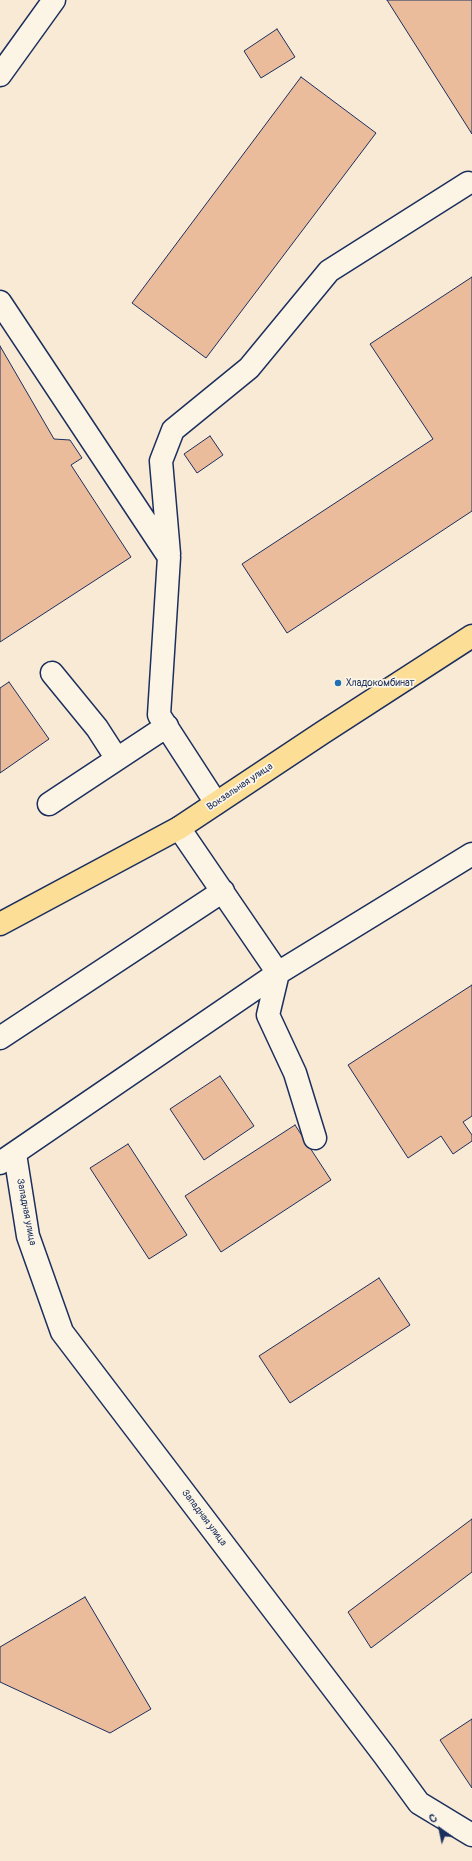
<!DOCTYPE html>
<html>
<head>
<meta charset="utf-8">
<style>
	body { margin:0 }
	#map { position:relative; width:472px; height:1861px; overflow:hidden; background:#f9ead6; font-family:Pangolin,sans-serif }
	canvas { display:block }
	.north { position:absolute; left:420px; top:1809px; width:40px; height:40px; -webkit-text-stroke:3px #fcf5e5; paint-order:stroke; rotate:327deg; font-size:11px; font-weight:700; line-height:16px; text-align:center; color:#1b2f5e }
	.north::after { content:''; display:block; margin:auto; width:14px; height:18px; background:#1b2f5e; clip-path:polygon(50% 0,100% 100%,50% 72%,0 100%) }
</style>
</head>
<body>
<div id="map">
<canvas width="472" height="1861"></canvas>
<div class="north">С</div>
</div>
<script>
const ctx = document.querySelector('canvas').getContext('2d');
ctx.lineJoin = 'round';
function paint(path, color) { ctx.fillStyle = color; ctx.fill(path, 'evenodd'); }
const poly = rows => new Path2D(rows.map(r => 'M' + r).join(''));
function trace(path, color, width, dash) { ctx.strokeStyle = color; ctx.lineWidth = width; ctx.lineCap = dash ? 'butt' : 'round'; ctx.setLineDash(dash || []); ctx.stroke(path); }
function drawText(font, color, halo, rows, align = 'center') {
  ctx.font = font + ' Pangolin,sans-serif'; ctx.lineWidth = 3.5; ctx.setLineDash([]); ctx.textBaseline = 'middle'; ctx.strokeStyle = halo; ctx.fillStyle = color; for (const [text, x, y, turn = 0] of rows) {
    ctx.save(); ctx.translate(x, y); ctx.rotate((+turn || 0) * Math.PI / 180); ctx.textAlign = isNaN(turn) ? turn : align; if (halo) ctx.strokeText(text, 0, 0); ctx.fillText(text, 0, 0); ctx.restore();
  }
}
const building = poly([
	[387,0,472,0,472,134,387,0],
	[277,29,295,57,261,78,244,51,277,29],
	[301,77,376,133,206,358,132,303,301,77],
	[472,277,472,511,287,633,242,564,433,439,370,344,472,277],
	[0,346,54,439,70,440,82,458,71,465,131,557,0,642,0,346],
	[210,436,223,455,197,473,184,454,210,436],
	[9,682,49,739,0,773,0,688,9,682],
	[472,985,472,1116,463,1122,472,1135,472,1141,453,1154,441,1136,408,1158,348,1065,472,985],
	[220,1076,254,1126,204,1160,170,1109,220,1076],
	[295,1125,331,1180,221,1252,185,1196,295,1125],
	[128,1144,187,1235,149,1259,90,1168,128,1144],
	[379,1278,410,1325,290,1403,259,1356,379,1278],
	[472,1519,472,1572,371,1648,348,1612,472,1519],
	[85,1597,151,1709,110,1733,0,1682,0,1647,85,1597],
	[472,1719,472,1788,440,1740,472,1719]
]);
const minor = poly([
	[0,75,54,0],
	[0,302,169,557,159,715,216,803],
	[169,554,161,461,173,430,249,368,329,271,468,183],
	[52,673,97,728,117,759],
	[49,804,167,726],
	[179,828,278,973,268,1015,295,1073,315,1138],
	[0,1038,223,891],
	[15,1154,28,1236,62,1332,384,1755,419,1803,472,1835],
	[0,1163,278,973,472,854]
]);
const major = poly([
	[0,924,179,828,322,733,472,636]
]);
const markers = [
	[338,683,4,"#1f6fb2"]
];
const poiNames = [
	["Хладокомбинат",346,683]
];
const streetNames = [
	["Вокзальная улица",240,787,-34],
	["Западная улица",26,1212,79],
	["Западная улица",204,1518,53]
];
paint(building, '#ebbc9c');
trace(building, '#1b2f5e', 1);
trace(minor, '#1b2f5e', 25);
trace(major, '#1b2f5e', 25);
trace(minor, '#fcf5e5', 22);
trace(major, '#fcde96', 22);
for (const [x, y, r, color] of markers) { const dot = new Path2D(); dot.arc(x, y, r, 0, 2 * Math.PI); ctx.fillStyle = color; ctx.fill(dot); trace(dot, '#fcf5e5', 1.5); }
drawText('10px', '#1b2f5e', '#fcf5e5', poiNames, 'left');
drawText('10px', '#1b2f5e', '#fcf5e5', streetNames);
</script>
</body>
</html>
